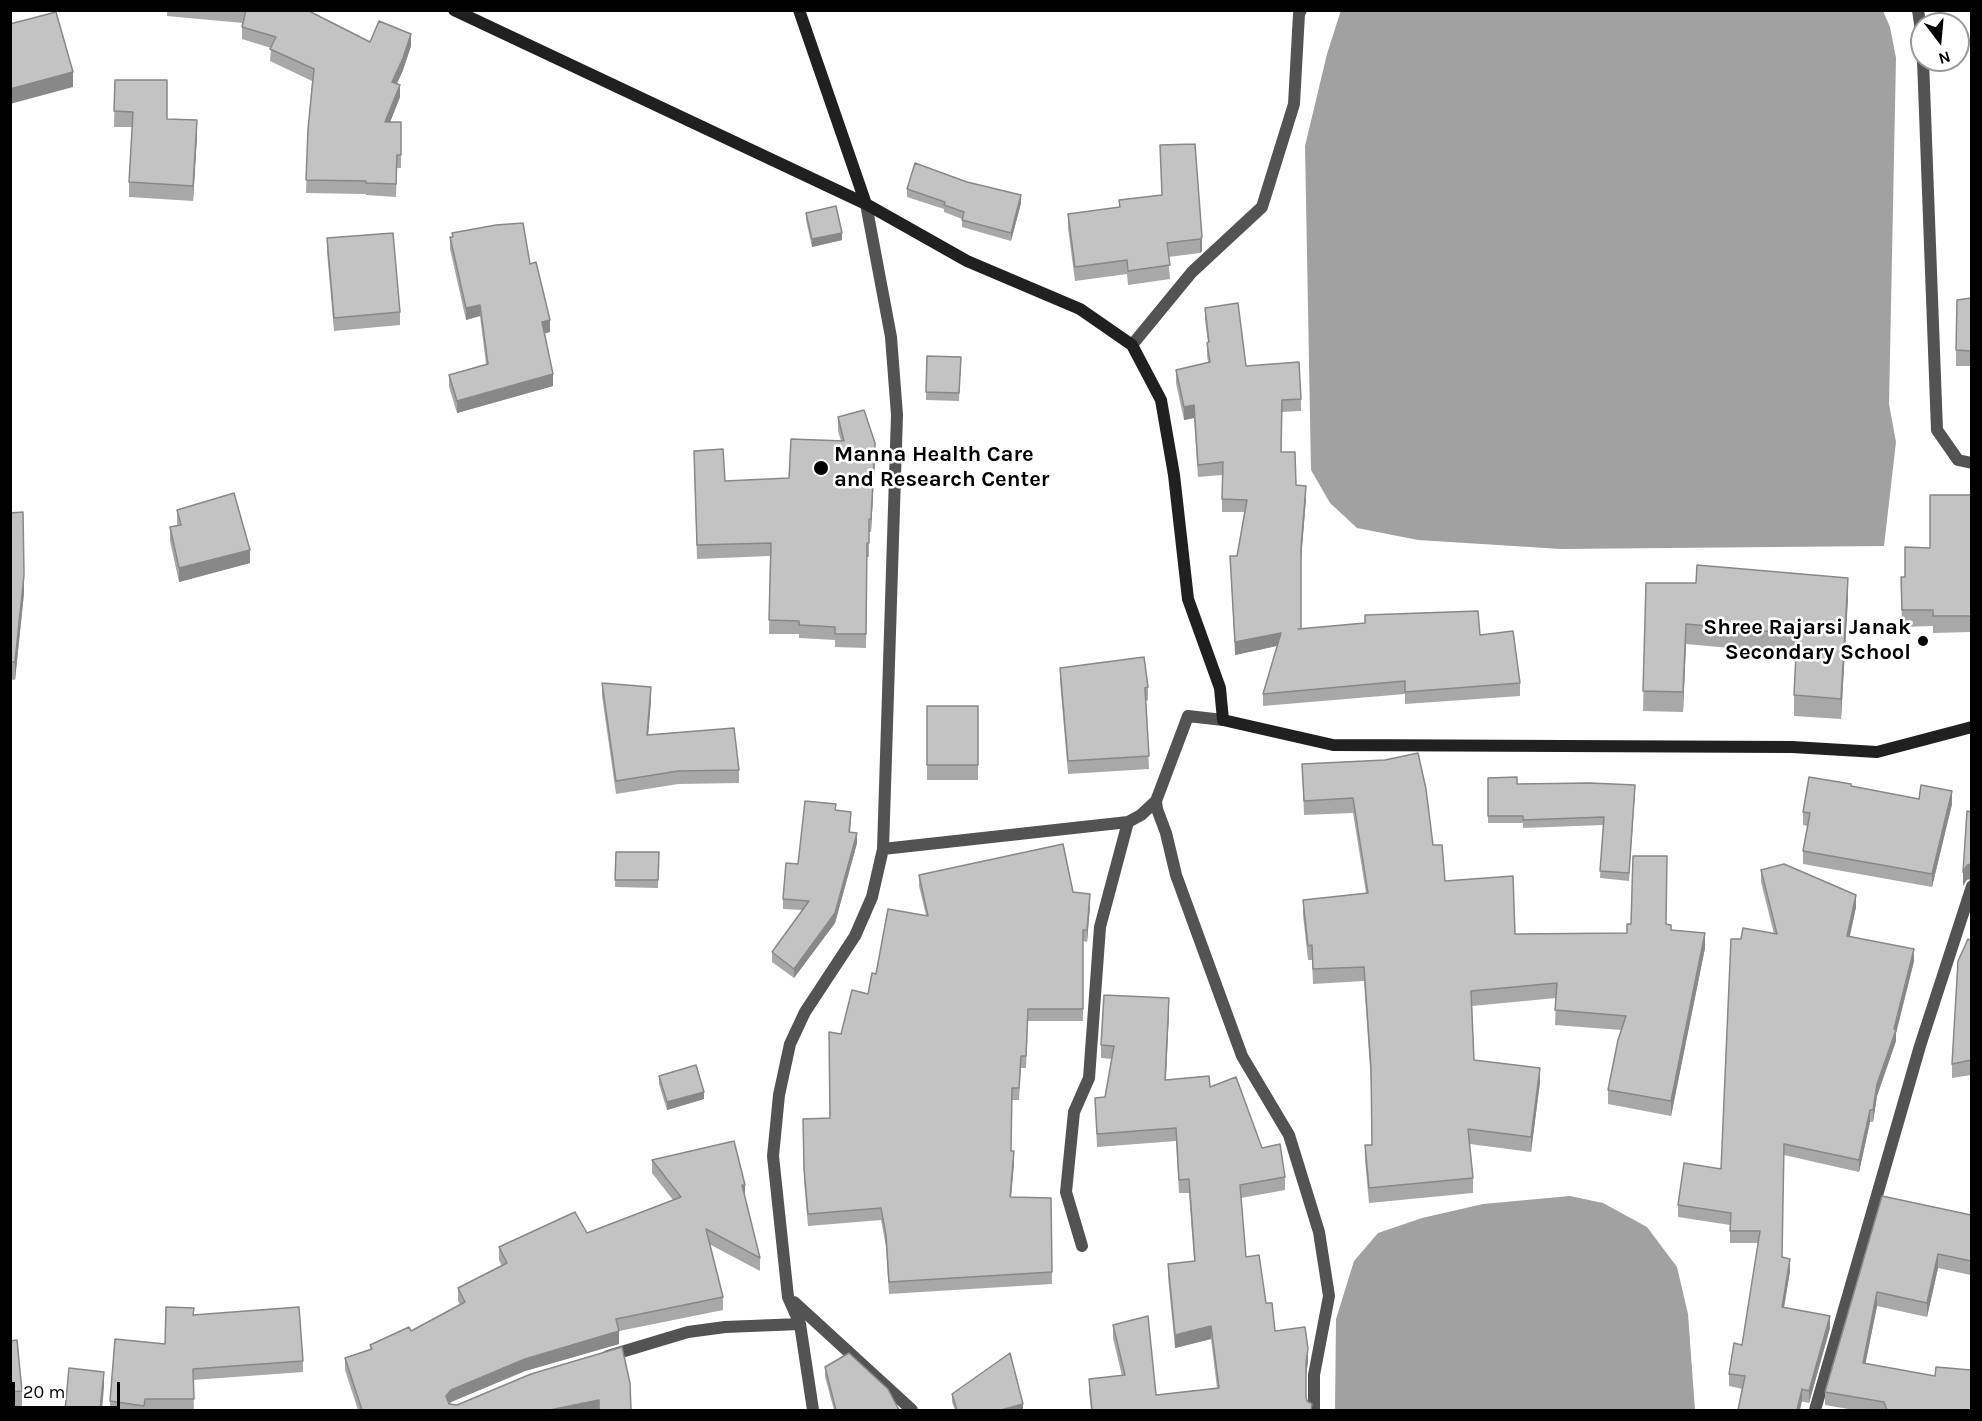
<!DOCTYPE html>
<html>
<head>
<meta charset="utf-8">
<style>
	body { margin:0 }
	#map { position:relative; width:1982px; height:1421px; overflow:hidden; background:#fff; font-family:Karla,sans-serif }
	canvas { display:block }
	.frame { position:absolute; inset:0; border:12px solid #000; pointer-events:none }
	.north { position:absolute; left:1910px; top:12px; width:60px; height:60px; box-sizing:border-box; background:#fff; border:2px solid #999; border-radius:50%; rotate:164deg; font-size:16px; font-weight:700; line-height:24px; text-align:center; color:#000 }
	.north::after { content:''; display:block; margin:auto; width:21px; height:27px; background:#000; clip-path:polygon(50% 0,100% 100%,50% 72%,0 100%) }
	.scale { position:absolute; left:12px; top:1382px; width:108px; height:27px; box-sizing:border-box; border:3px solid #000; border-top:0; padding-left:8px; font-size:18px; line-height:21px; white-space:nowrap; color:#000; -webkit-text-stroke:4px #fff; paint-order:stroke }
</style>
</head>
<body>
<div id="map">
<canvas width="1982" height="1421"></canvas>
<div class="frame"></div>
<div class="north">N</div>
<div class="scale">20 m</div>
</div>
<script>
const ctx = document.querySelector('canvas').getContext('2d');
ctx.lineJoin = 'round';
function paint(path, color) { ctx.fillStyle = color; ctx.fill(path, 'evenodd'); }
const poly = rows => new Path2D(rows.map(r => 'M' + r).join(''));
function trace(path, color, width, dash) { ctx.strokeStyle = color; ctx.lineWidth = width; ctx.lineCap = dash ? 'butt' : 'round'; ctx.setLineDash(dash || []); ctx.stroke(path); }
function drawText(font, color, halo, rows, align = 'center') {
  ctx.font = font + ' Karla,sans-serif'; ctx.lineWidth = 5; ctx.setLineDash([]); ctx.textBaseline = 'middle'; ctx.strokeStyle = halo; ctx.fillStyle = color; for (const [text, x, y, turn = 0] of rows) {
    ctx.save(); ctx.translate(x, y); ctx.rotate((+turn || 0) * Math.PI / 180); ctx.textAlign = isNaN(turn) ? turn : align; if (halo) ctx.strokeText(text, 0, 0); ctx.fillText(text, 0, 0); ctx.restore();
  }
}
const water = poly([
	[1341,10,1883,11,1890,27,1896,58,1889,404,1896,442,1884,546,1561,549,1418,540,1357,528,1330,503,1311,470,1305,146,1327,54],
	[1570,1196,1603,1203,1647,1227,1677,1267,1688,1314,1695,1410,1335,1410,1336,1319,1354,1261,1378,1233,1422,1218,1483,1204]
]);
const street = poly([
	[1918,10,1922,37],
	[1923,60,1937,430,1958,460,1972,463],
	[1132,345,1192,272,1262,207,1294,104,1299,14,1301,10],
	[1223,720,1188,716,1156,801,1157,809,1166,833,1176,875,1242,1056,1289,1135,1319,1232,1329,1296,1314,1375,1314,1410],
	[883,849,1128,822],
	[1082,1246,1066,1192,1074,1112,1089,1078,1100,927,1128,822,1141,815,1156,801],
	[794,1302,912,1410],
	[608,1356,688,1332,725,1327,800,1324],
	[813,1410,800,1324,788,1297,773,1156,779,1095,790,1044,805,1012,855,936,872,897,883,849,897,415,891,337,866,204],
	[1815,1410,1920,1046,1972,886]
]);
const secondary = poly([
	[454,10,866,204,967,261,1080,309,1132,345,1161,400,1174,475,1188,599,1220,688,1223,720,1333,745,1792,747,1877,752,1972,727],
	[799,10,866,204]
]);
const wall = poly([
	[167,10,310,10,309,12,370,42,411,46,403,70,397,84,400,97,390,122,401,122,401,168,397,168,396,197,366,195,366,194,306,193,308,129,312,81,270,61,271,48,242,39,242,27,243,23,167,16],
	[115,80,167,119,197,136,193,201,129,197,129,182,132,127,114,127],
	[1195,144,1202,251,1200,253,1168,257,1170,279,1128,285,1127,274,1075,281,1068,228,1068,214,1119,207,1119,200,1162,195,1160,145],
	[907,189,1021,203,1011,241,962,227,962,219,944,212,944,209,907,197],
	[806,213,842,240,812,247,806,220],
	[452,233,530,264,550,332,545,333,553,386,457,413,449,387,449,375,486,364,480,316,466,320,450,249,450,237,452,237],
	[327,238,400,312,400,325,334,331,327,252],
	[1971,298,1971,366,1956,366,1956,350],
	[1205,308,1246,366,1301,399,1301,411,1282,412,1281,452,1296,485,1306,498,1301,560,1301,629,1365,623,1365,615,1480,635,1520,683,1520,696,1405,704,1405,694,1263,706,1263,694,1277,646,1235,655,1230,556,1237,556,1245,512,1222,512,1222,475,1198,477,1194,418,1184,420,1176,383,1176,370,1208,362,1207,355,1207,343,1208,343,1205,320],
	[927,356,961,357,959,401,926,400],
	[838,417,875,456,871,532,869,532,869,557,867,557,866,648,835,647,835,640,799,638,799,634,769,634,770,556,697,559,694,465,725,481,789,478,841,441,838,431],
	[1971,495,1971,632,1933,633,1933,626,1902,627,1901,577,1905,577,1930,548],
	[177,510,250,563,179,582,170,541,170,527,177,525],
	[10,513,24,593,15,680,10,679],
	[1646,583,1848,598,1841,719,1794,716,1794,695,1796,654,1686,644,1683,712,1643,711],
	[1060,668,1148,687,1148,700,1146,701,1149,769,1068,774,1060,681],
	[602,683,651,700,648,735,739,770,739,783,678,784,616,794,602,696],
	[927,706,978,706,978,780,927,780],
	[1302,764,1433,845,1445,881,1515,934,1627,933,1666,924,1671,930,1705,948,1671,1116,1608,1104,1608,1090,1621,1030,1555,1025,1556,998,1472,1006,1474,1060,1540,1082,1531,1152,1470,1144,1473,1178,1473,1193,1369,1203,1365,1160,1365,1145,1372,1145,1371,1083,1364,981,1313,984,1312,960,1308,960,1303,915,1303,900,1366,893,1353,813,1304,815],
	[1488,778,1517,784,1635,793,1629,881,1600,878,1603,825,1523,828,1523,823,1488,823],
	[1851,786,1919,799,1952,804,1932,887,1803,864,1803,851,1808,826,1803,825,1803,812],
	[836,810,851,822,850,832,857,843,835,923,794,978,772,962,772,952,802,910,783,909,783,899,798,864],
	[616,852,659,852,658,888,615,887],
	[1761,870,1856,907,1850,936,1914,961,1896,1033,1896,1041,1877,1096,1873,1122,1870,1122,1859,1172,1784,1155,1782,1257,1790,1271,1784,1307,1830,1328,1809,1403,1729,1386,1729,1374,1742,1345,1758,1243,1730,1243,1730,1225,1678,1217,1678,1205,1721,1169,1741,939,1774,934,1761,882],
	[919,875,1073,892,1090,906,1087,942,1083,941,1083,1021,1028,1021,1026,1068,1021,1068,1019,1100,1012,1100,1011,1151,1014,1163,1011,1197,1051,1198,1052,1284,889,1294,886,1247,881,1220,808,1226,804,1181,803,1119,830,1118,841,1034,868,994,876,974,926,915,919,886],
	[1971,941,1971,1075,1952,1078,1952,1064],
	[1169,1011,1166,1080,1210,1087,1262,1148,1285,1177,1285,1190,1241,1198,1246,1257,1266,1303,1275,1331,1308,1362,1306,1375,1306,1397,1312,1410,1091,1410,1089,1392,1089,1379,1122,1376,1113,1338,1113,1325,1156,1395,1217,1388,1211,1339,1175,1348,1168,1277,1168,1264,1194,1261,1189,1193,1179,1193,1176,1141,1097,1147,1095,1098,1105,1097,1112,1059,1101,1058,1101,1045],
	[659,1076,704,1099,667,1110,659,1084],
	[652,1160,745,1197,760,1258,760,1271,709,1244,723,1297,723,1310,619,1331,619,1344,525,1371,451,1402,450,1404,457,1405,631,1410,358,1410,345,1370,345,1358,370,1349,370,1345,411,1331,460,1305,458,1301,458,1288,502,1266,499,1260,499,1247,587,1233,673,1200,652,1173],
	[1882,1196,1971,1215,1971,1275,1938,1268,1927,1317,1877,1306,1865,1364,1971,1410,1854,1410,1825,1405,1825,1392],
	[194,1315,303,1361,303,1372,193,1380,194,1410,110,1410,110,1401,165,1344],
	[10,1341,22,1391,22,1406,10,1407],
	[825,1367,899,1410,834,1410,825,1377],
	[952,1394,1023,1410,955,1410,952,1402]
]);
const shadedWall = poly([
	[411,34,411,46,403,70,392,94,392,82],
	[73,72,73,87,10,104,10,89],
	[400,85,400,97,385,135,385,122],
	[197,120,197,136,193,201,193,186],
	[1021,195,1021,203,1011,241,1011,233],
	[842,233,842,240,812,247,812,239],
	[1202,237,1202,251,1200,253,1200,239],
	[480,305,480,316,466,320,466,308],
	[550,320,550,332,542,334,542,322],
	[553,374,553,386,457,413,457,401],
	[1194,405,1194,418,1184,420,1184,407],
	[875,443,875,456,871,532,871,519],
	[1306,486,1306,498,1301,560,1301,548],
	[250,550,250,563,179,582,179,568],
	[24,575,24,593,15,680,15,662],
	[1848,578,1848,598,1841,719,1841,699],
	[1686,624,1686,644,1683,712,1683,692],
	[1281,633,1281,645,1235,655,1235,642],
	[651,687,651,700,647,748,647,735],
	[1952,791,1952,804,1932,887,1932,874],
	[857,833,857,843,835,923,794,978,794,969],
	[1971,864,1971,879,1967,880,1963,886,1963,872,1967,865],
	[1090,894,1090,906,1087,942,1087,930],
	[1856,895,1856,907,1847,948,1847,936],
	[1705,933,1705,948,1671,1116,1671,1101],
	[1914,949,1914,961,1896,1033,1896,1041,1877,1096,1873,1122,1873,1110,1877,1084,1894,1029],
	[1169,998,1169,1011,1165,1094,1165,1080],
	[1540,1068,1540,1082,1531,1152,1531,1137],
	[704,1092,704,1099,667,1110,667,1102],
	[1870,1110,1870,1122,1859,1172,1859,1160],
	[1014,1151,1014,1163,1010,1209,1010,1197],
	[742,1185,745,1185,745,1197],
	[1938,1254,1938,1268,1927,1317,1927,1303],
	[1790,1259,1790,1271,1782,1319,1782,1307],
	[1877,1292,1877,1306,1863,1376,1863,1363],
	[1830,1316,1830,1328,1809,1403,1809,1391],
	[1211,1326,1211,1339,1175,1348,1175,1335],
	[619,1331,619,1344,525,1371,451,1402,446,1408,446,1396,451,1390,525,1359],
	[1308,1349,1308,1362,1306,1375,1306,1362],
	[104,1372,104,1387,102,1410,100,1410],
	[1802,1389,1802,1401,1800,1410,1797,1410],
	[599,1400,599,1410,550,1410],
	[1023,1404,1023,1410,1001,1410]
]);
const building = poly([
	[246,10,307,10,370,42,379,21,411,34,403,58,392,82,400,85,385,122,401,122,401,155,397,155,396,184,366,183,366,181,306,180,308,129,314,69,270,49,276,37,242,27,246,10],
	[56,12,73,72,10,89,10,24,56,12],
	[115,80,167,80,167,119,197,120,193,186,129,182,133,112,114,111,115,80],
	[1195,144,1202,237,1200,239,1167,243,1170,265,1128,271,1127,260,1075,267,1068,214,1120,207,1119,200,1162,195,1160,145,1195,144],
	[915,163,967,182,1021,195,1011,233,962,220,964,212,944,205,945,202,907,189,915,163],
	[836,206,842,233,812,239,806,213,836,206],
	[523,223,530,264,536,262,550,320,542,322,553,374,457,401,449,375,488,364,480,305,466,308,450,237,453,237,452,233,496,225,523,223],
	[393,233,400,312,334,318,327,238,393,233],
	[1971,298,1971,351,1956,350,1957,300,1971,298],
	[1238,303,1246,366,1299,362,1301,399,1282,400,1281,452,1295,452,1296,485,1306,486,1301,548,1301,629,1298,629,1365,623,1365,615,1478,611,1480,635,1513,631,1520,683,1405,692,1405,681,1263,694,1281,633,1235,642,1230,556,1237,556,1247,500,1222,499,1223,462,1198,465,1194,405,1184,407,1176,370,1210,362,1207,343,1209,342,1205,308,1238,303],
	[927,356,961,357,959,393,926,392,927,356],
	[864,410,875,443,871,519,869,519,869,543,867,543,866,634,835,634,835,627,799,625,799,621,769,620,771,543,697,545,694,451,723,449,725,481,789,478,791,439,844,441,838,417,864,410],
	[234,493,250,550,179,568,170,527,181,525,177,510,234,493],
	[1930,495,1971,495,1971,616,1933,616,1933,610,1902,610,1901,577,1905,577,1905,547,1930,548,1930,495],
	[23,512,24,575,15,662,10,662,10,513,23,512],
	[1697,565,1848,578,1841,699,1794,695,1797,634,1686,624,1683,692,1643,691,1646,583,1696,583,1697,565],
	[1144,657,1148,687,1145,688,1149,756,1068,761,1060,668,1144,657],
	[602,683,651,687,647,735,734,728,739,770,678,771,616,781,602,683],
	[927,706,978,706,978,765,927,765,927,706],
	[1418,753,1426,789,1433,845,1442,845,1445,881,1513,876,1515,934,1627,933,1627,924,1631,924,1633,856,1667,856,1666,924,1671,925,1671,930,1705,933,1671,1101,1608,1090,1618,1040,1626,1016,1555,1010,1557,983,1471,991,1474,1060,1540,1068,1531,1137,1468,1129,1473,1178,1369,1188,1365,1145,1372,1145,1371,1068,1364,967,1313,969,1312,945,1308,946,1303,900,1368,893,1353,798,1304,801,1302,764,1385,760,1418,753],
	[1517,777,1517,784,1590,783,1635,785,1629,873,1600,871,1604,817,1523,820,1523,816,1488,816,1488,778,1517,777],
	[1809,777,1851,784,1851,786,1919,799,1921,785,1952,791,1932,874,1803,851,1810,813,1803,812,1809,777],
	[805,801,836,804,835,810,851,812,849,832,857,833,835,913,794,969,772,952,809,901,783,899,786,863,798,864,805,801],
	[1967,811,1971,812,1971,864,1967,865,1963,872,1967,811],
	[1063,844,1073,892,1090,894,1087,930,1083,930,1083,1009,1028,1009,1026,1056,1021,1056,1019,1088,1012,1088,1011,1151,1014,1151,1010,1197,1051,1198,1052,1272,889,1282,886,1235,881,1208,808,1214,804,1169,803,1119,830,1118,829,1032,841,1034,852,990,868,994,872,973,876,974,888,909,928,916,919,875,1063,844],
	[616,852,659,852,658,880,615,880,616,852],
	[1784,864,1856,895,1847,936,1914,949,1894,1029,1896,1030,1877,1084,1873,1110,1870,1110,1859,1160,1784,1144,1782,1257,1790,1259,1782,1307,1830,1316,1809,1391,1802,1389,1797,1410,1738,1410,1745,1376,1729,1374,1734,1343,1742,1345,1760,1231,1730,1231,1731,1213,1678,1205,1684,1163,1721,1169,1731,939,1741,939,1743,928,1777,934,1761,870,1784,864],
	[1968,939,1971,941,1971,1060,1952,1064,1958,961,1968,939],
	[1104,995,1169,998,1165,1080,1209,1076,1210,1087,1236,1077,1262,1148,1280,1144,1285,1177,1240,1185,1246,1257,1259,1255,1266,1303,1272,1303,1275,1331,1305,1327,1308,1349,1306,1362,1306,1397,1307,1401,1312,1404,1311,1410,1092,1410,1089,1379,1125,1375,1113,1325,1148,1316,1156,1395,1219,1388,1211,1326,1175,1335,1168,1264,1195,1261,1189,1179,1179,1180,1176,1128,1097,1134,1095,1098,1105,1097,1114,1046,1101,1045,1104,995],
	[696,1065,704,1092,667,1102,659,1076,696,1065],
	[734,1141,745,1185,742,1185,760,1258,706,1229,723,1297,616,1319,619,1331,525,1359,451,1390,446,1396,449,1404,457,1405,531,1374,622,1347,630,1383,631,1410,599,1410,599,1400,550,1410,362,1410,345,1358,372,1349,370,1345,409,1327,411,1331,465,1302,458,1288,507,1263,499,1247,575,1212,587,1233,681,1197,652,1160,734,1141],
	[1882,1196,1971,1215,1971,1261,1938,1254,1927,1303,1877,1292,1863,1363,1935,1376,1936,1367,1971,1370,1971,1410,1887,1410,1884,1402,1825,1392,1882,1196],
	[166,1307,194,1308,193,1315,299,1307,303,1361,193,1369,194,1399,145,1399,144,1406,110,1401,115,1339,165,1344,166,1307],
	[17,1340,22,1391,10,1392,10,1341,17,1340],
	[849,1353,888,1389,899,1410,836,1410,825,1367,849,1353],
	[1010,1353,1023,1404,1001,1410,1002,1410,957,1410,952,1394,1010,1353],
	[69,1368,104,1372,100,1410,65,1410,69,1368]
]);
const markers = [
	[821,468,8,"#000"],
	[1923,641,6,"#000"]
];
const poiNames = [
	["Manna Health Care",834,455],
	["and Research Center",834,480],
	["Shree Rajarsi Janak",1911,628,"right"],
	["Secondary School",1911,653,"right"]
];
paint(water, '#a1a1a1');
trace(street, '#535353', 12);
trace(secondary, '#202020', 12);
paint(wall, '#a8a8a8');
paint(shadedWall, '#888');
paint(building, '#c3c3c3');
trace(building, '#888', 1.5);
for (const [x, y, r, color] of markers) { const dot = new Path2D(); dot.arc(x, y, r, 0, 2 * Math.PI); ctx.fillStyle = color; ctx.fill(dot); trace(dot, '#fff', 2); }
drawText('bold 22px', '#000', '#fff', poiNames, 'left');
</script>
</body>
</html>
